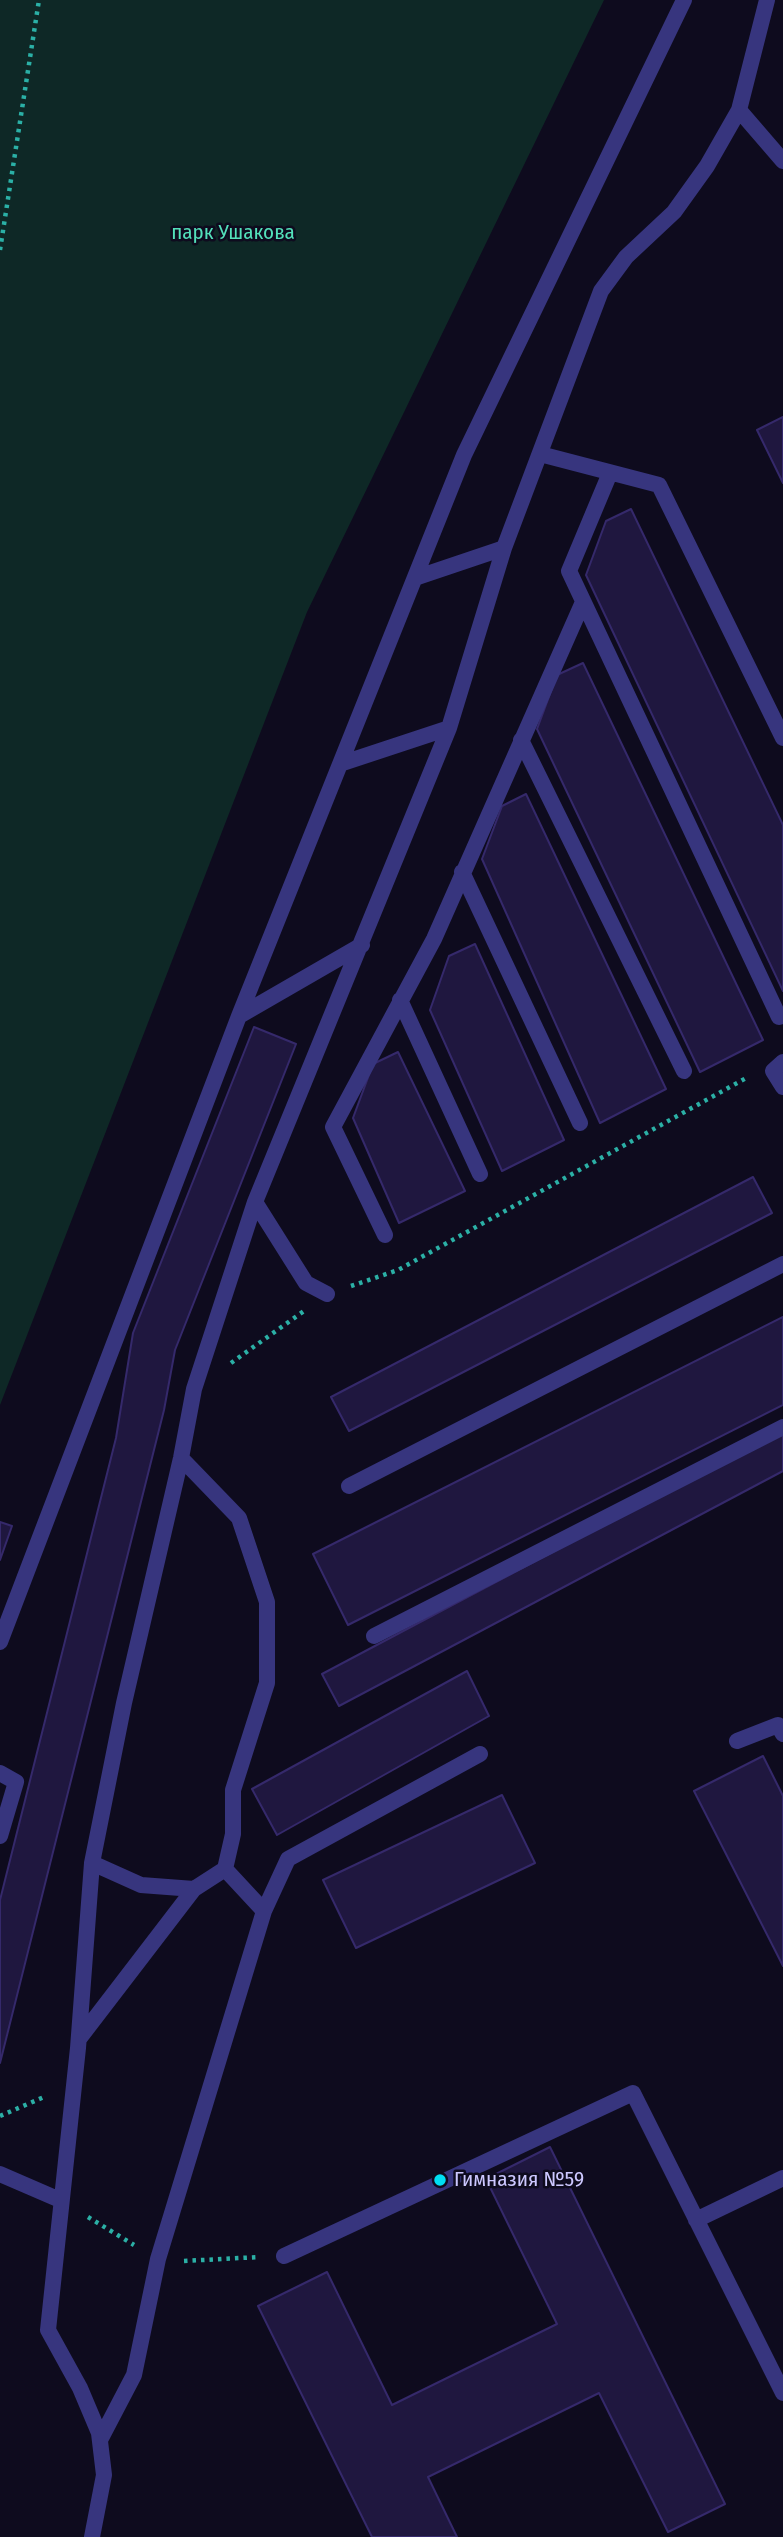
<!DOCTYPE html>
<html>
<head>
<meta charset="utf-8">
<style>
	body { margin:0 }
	canvas { display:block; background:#0e0b1e }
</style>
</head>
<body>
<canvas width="783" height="2537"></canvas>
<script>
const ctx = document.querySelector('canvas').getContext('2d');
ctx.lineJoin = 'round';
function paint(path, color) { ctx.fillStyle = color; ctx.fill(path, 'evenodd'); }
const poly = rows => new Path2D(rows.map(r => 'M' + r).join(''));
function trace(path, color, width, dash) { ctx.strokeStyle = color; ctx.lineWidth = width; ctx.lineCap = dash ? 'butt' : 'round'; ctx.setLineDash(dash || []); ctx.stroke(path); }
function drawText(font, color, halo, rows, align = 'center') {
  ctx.font = font + ' "Fira Sans Condensed",sans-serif'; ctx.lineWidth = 5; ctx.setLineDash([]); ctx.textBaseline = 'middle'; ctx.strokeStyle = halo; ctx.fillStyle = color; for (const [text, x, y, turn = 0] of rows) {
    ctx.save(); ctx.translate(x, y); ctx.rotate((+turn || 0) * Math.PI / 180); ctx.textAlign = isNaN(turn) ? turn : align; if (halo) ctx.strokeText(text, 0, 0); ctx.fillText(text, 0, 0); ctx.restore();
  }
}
const green = poly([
	[0,0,604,0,307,612,0,1405]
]);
const building = poly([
	[783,417,783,483,757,430,783,417],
	[631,509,783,825,783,991,586,575,606,521,631,509],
	[583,663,763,1040,700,1072,537,729,557,675,583,663],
	[526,794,666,1089,600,1123,482,859,502,806,526,794],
	[475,944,564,1140,502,1171,430,1010,449,956,475,944],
	[254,1027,296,1044,175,1350,164,1410,0,2063,0,1900,116,1438,133,1333,254,1027],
	[398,1052,465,1191,399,1223,353,1118,373,1064,398,1052],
	[753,1177,772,1213,349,1431,331,1397,753,1177],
	[783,1317,783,1405,348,1625,313,1554,783,1317],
	[783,1430,783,1471,339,1706,322,1674,783,1430],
	[0,1522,12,1526,0,1560,0,1522],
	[467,1671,489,1716,277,1835,252,1789,467,1671],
	[763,1756,783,1796,783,1966,694,1791,763,1756],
	[502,1795,535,1863,356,1948,323,1880,502,1795],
	[550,2147,725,2504,668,2532,599,2393,428,2477,457,2537,372,2537,258,2306,327,2272,392,2405,557,2324,486,2179,550,2147]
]);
const path = poly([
	[0,250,39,0],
	[351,1286,398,1270,748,1077],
	[231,1363,304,1311],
	[0,2116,44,2097],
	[88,2217,134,2245],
	[184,2261,259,2257]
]);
const lane = poly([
	[739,110,783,161],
	[540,454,659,485,783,738],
	[610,473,569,571,779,1017],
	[415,578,504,548],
	[521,740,684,1071],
	[343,763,449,728],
	[462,872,580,1123],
	[400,1000,480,1174],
	[239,1016,362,945],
	[783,1062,773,1071,783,1087],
	[255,1202,306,1283,327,1294],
	[385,1235,333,1127,434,939,583,602],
	[349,1486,783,1264],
	[374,1636,783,1427],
	[0,1642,239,1016,464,455,684,0],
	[737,1741,778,1725,783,1734],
	[0,1773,16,1782,0,1836],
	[92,1863,141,1885,194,1889,225,1869,233,1834,233,1790,267,1683,267,1602,239,1518,181,1458],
	[264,1911,288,1859,480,1754],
	[79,2039,194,1889],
	[0,2174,60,2200],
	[696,2220,783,2178],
	[284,2256,633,2093,783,2393],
	[100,2440,134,2375,158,2259,264,1911,225,1869],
	[92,2537,104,2475,99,2433,80,2388,48,2330,78,2048,92,1863,124,1703,181,1458,194,1389,255,1202,449,728,504,548,601,291,626,257,674,212,707,166,739,110,767,0]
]);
const markers = [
	[440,2180,7,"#00dff3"]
];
const parkNames = [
	["парк Ушакова",233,233]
];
const poiNames = [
	["Гимназия №59",454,2180]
];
paint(green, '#0e2826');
paint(building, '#1f173f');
trace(building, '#35296b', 2);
trace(path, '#2bb0a6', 4.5, [3.5, 5]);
trace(lane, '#37357e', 16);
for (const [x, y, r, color] of markers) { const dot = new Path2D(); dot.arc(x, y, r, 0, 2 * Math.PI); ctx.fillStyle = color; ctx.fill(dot); trace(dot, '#0e0b1e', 2.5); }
drawText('21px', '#53e0ba', '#0e0b1e', parkNames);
drawText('21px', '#cdc8ff', '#0e0b1e', poiNames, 'left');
</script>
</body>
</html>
